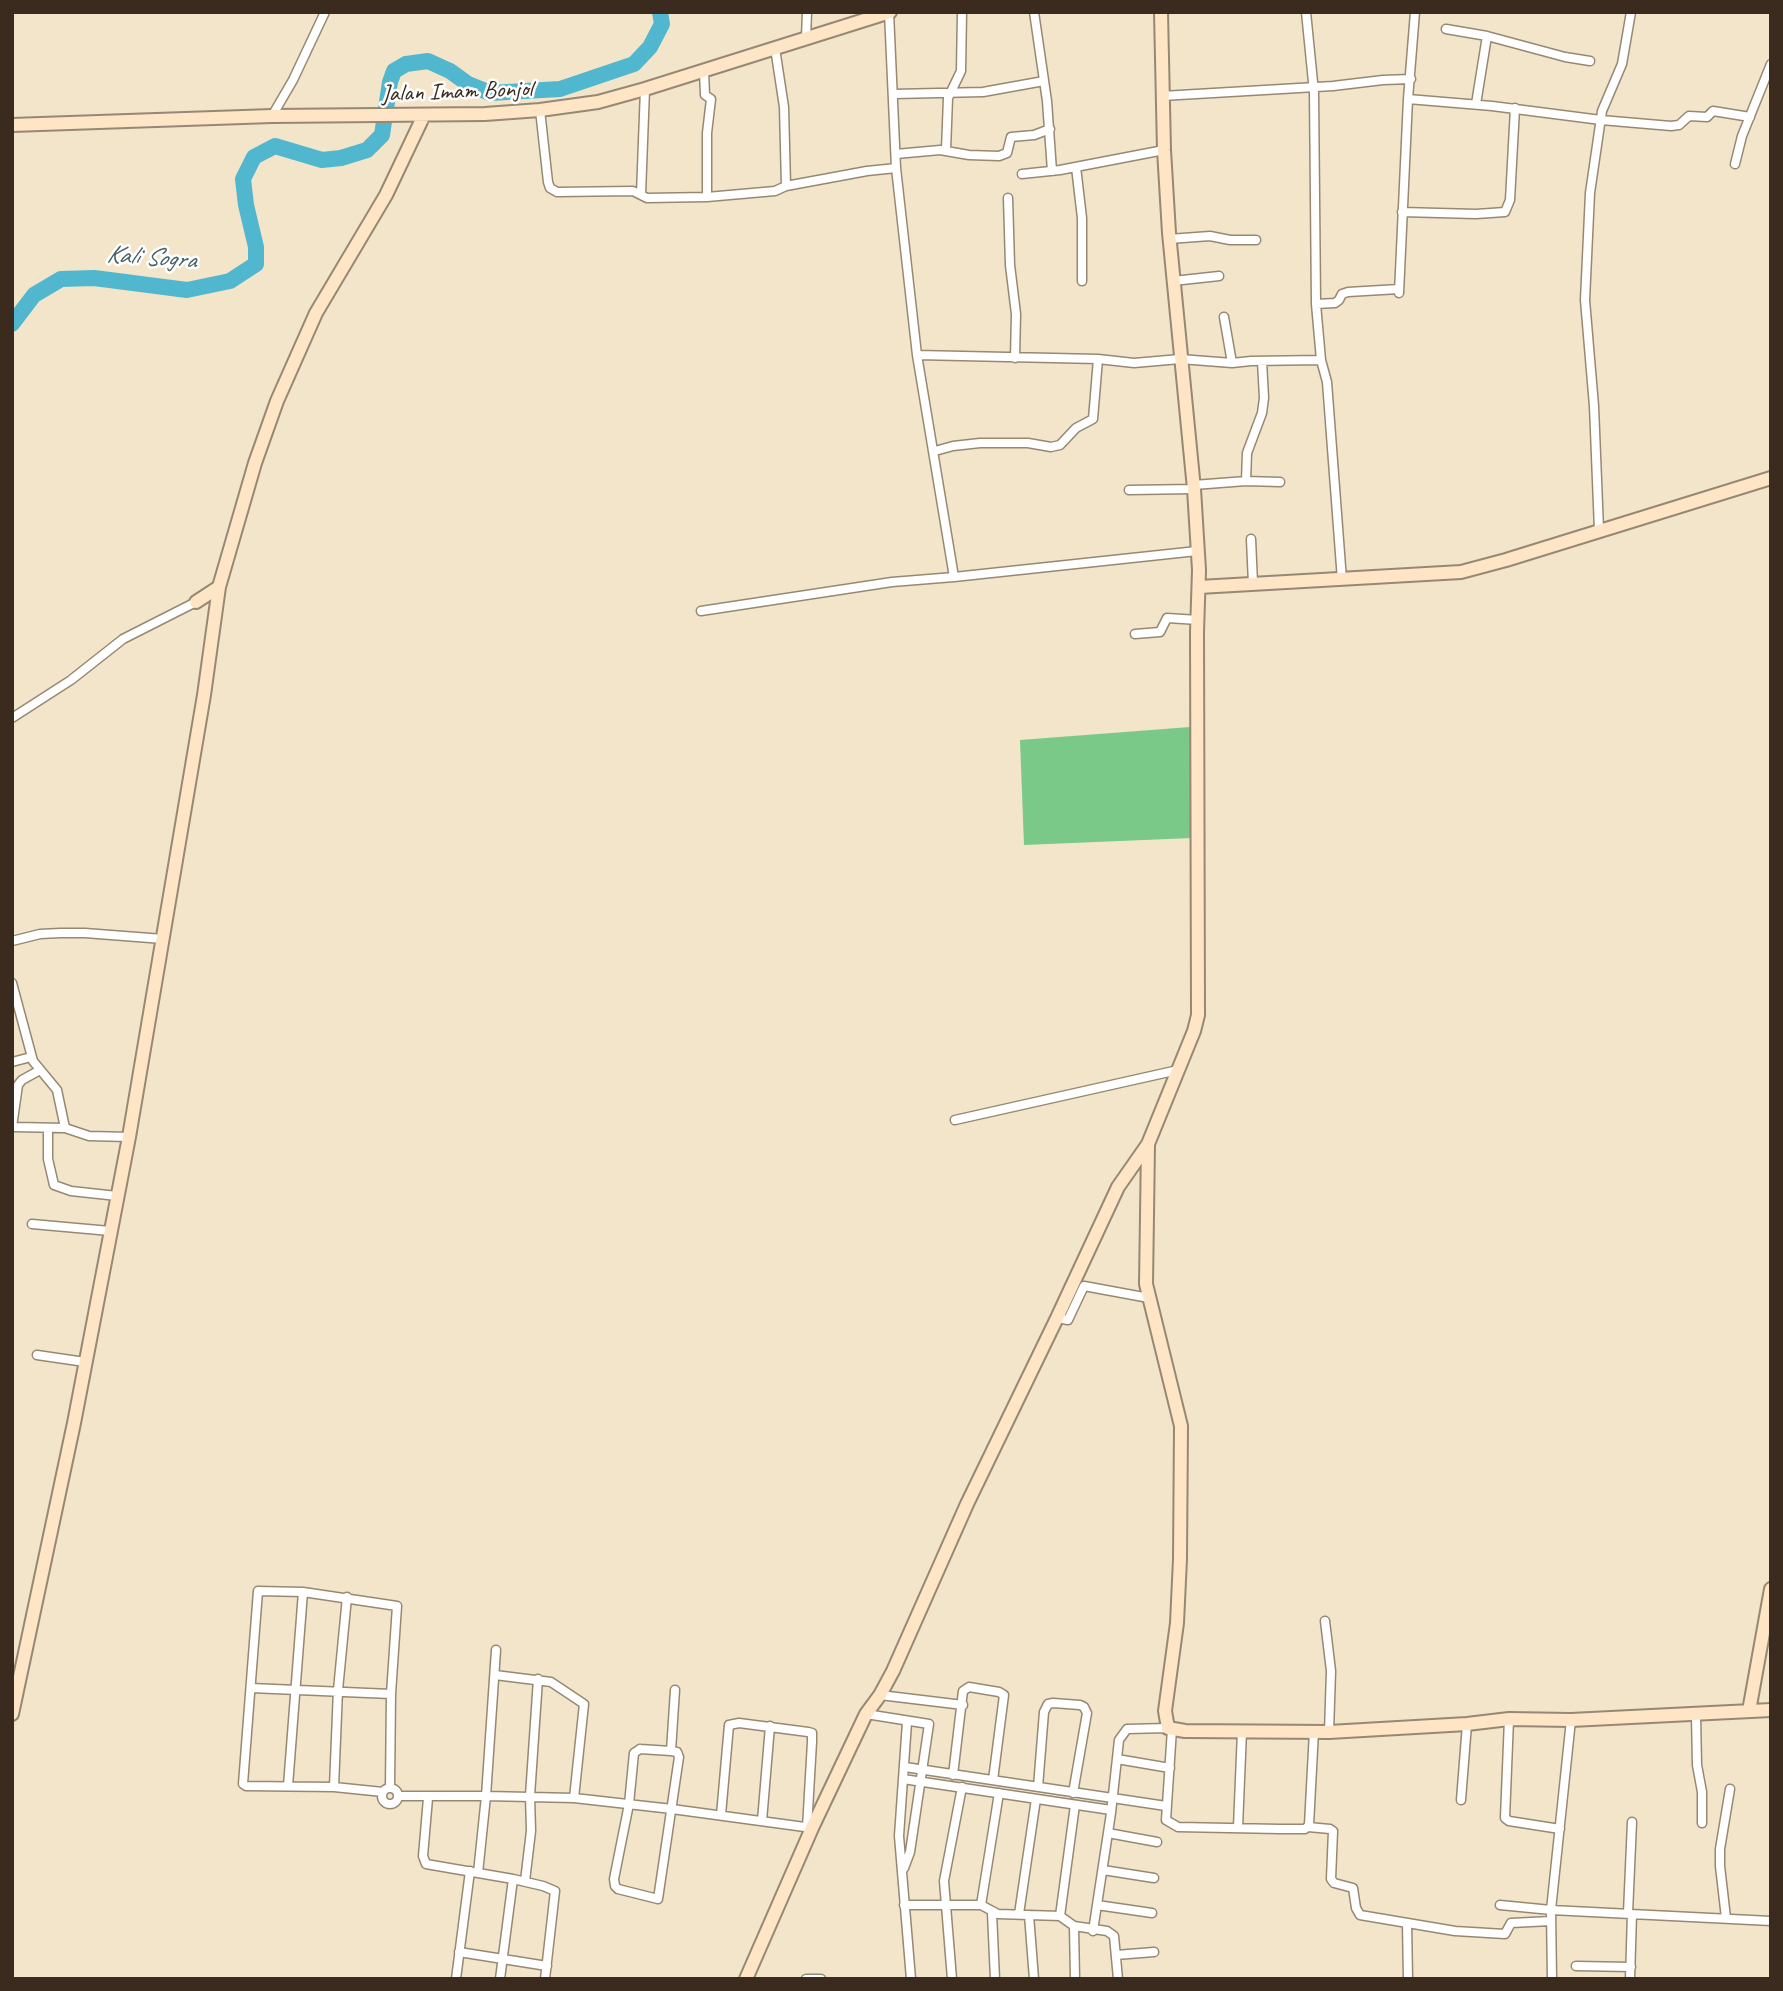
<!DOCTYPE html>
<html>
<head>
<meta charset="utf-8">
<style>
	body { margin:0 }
	#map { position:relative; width:1783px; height:1991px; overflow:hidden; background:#f3e5ca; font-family:Caveat,sans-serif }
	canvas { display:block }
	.frame { position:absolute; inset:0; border:14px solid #3b2a1e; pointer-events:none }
</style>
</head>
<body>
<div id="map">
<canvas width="1783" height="1991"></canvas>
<div class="frame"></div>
</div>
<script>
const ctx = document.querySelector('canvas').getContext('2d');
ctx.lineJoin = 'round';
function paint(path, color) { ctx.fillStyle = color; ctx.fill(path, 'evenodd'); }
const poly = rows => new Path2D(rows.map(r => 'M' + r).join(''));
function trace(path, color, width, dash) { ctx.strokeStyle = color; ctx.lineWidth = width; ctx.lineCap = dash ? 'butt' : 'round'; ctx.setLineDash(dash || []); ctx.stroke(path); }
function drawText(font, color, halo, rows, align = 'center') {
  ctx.font = font + ' Caveat,sans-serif'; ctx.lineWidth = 5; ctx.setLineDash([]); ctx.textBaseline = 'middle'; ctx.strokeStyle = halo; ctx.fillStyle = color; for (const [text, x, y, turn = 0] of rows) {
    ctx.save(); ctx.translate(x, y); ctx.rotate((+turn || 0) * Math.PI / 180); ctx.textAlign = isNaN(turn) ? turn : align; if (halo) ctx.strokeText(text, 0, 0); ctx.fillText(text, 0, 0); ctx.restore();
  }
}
const green = poly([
	[1190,727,1192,838,1024,845,1020,740]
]);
const river = poly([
	[12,324,34,295,61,279,94,278,187,290,230,281,256,264,256,247,246,205,243,179,254,157,275,146,322,160,341,158,367,150,382,135,390,82,394,71,406,64,428,61,450,71,468,84,490,93,560,89,634,64,650,47,662,24,660,12]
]);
const street = poly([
	[1034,12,1047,101,1052,171],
	[1306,12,1314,92,1316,304,1321,360,1327,382,1342,580],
	[1446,29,1487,36,1565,57,1590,61],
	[806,38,807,12],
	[775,48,784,107,786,186],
	[704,71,705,95,711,99,707,133,707,197],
	[894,94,983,92,1044,81],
	[1162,96,1333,86,1383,80,1411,79],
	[1408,99,1492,106,1601,120,1671,126,1679,125,1689,116,1707,117,1713,111,1750,117],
	[1476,104,1487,36],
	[540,110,548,182,550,188,557,192,633,191,647,198,707,197,775,191,786,186,867,171,896,168,889,12],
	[272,116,293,80,325,12],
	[946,150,948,98,961,71,962,12],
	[896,154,940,150,969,155,999,156,1007,153,1011,137,1034,135,1050,129],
	[1735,164,1742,136,1771,64],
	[1076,167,1082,218,1082,281],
	[896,168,917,355,954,577,1197,551],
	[1022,174,1060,170,1164,150],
	[641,194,645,89],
	[1008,198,1010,265,1016,314,1015,358],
	[1402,212,1476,214,1505,212,1510,200,1515,108],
	[1169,239,1210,236,1230,240,1256,240],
	[1173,281,1219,276],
	[1399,293,1408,99,1415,12],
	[1316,304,1335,303,1339,300,1342,294,1348,292,1399,289],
	[1224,317,1232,363],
	[917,355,1098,359],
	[935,451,953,446,980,443,1028,443,1051,447,1060,445,1076,428,1093,419,1098,359,1134,363,1180,359,1232,363,1251,361,1321,360],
	[1246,481,1247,453,1262,413,1264,398,1262,361],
	[1194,485,1246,481,1280,482],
	[1129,490,1194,489],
	[1599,530,1594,406,1585,300,1590,193,1602,111,1622,64,1631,12],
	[1251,539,1253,584],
	[701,611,892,582,954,577],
	[1135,634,1160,632,1167,618,1198,620],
	[12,718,71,680,123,639,196,602],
	[12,941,40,934,60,933,85,933,163,939],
	[12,983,33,1061,57,1090,65,1128,89,1136,129,1137],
	[12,1062,31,1057],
	[955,1120,1178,1070],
	[12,1127,18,1085,22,1080,40,1070],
	[14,1127,65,1128],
	[48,1128,48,1159,54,1185,71,1191,117,1196],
	[32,1224,110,1231],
	[1057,1318,1068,1320,1084,1286,1149,1298],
	[37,1355,85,1362],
	[1325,1621,1331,1671,1329,1732],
	[496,1650,486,1796,574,1798,672,1809,812,1828],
	[495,1675,551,1682,584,1704,574,1798],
	[251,1688,391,1694],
	[880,1695,963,1705],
	[866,1714,929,1724,910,1852,904,1868],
	[1696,1715,1697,1765,1702,1792,1702,1823],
	[1509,1719,1505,1818,1509,1821,1560,1829],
	[907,1722,899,1836,911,1979],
	[1172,1729,1166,1820,1178,1827,1280,1829,1305,1829,1309,1825,1314,1731],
	[640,1749,671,1751,677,1752,679,1757,658,1899,618,1889,615,1886,614,1879,629,1804,634,1753,640,1749],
	[671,1751,675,1690],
	[1117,1759,1170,1768],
	[905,1767,1166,1806],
	[953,1775,963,1691,969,1687,999,1692,1004,1695,993,1780],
	[903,1779,1111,1810],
	[288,1786,303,1592],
	[334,1787,338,1690,347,1597],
	[1038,1787,1044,1712,1048,1704,1053,1703,1080,1705,1084,1707,1087,1713,1073,1793],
	'382 1796a8 8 0 1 1 16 0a8 8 0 1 1-16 0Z',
	[383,1792,334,1787,246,1786,243,1784,258,1591,303,1592,397,1606,391,1694,390,1788],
	[398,1796,486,1796,478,1873],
	[428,1798,423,1856,426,1864,513,1879,543,1886,555,1891,545,1979],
	[1461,1800,1467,1724],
	[721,1815,729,1725,739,1723,808,1732,812,1733,812,1742,807,1828],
	[762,1821,770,1726],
	[1238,1827,1242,1731],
	[1308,1827,1330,1829,1333,1831,1331,1879,1334,1883,1353,1888,1356,1908,1360,1915,1455,1931,1505,1934,1511,1923,1551,1921],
	[1108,1833,1157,1842],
	[1103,1870,1154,1878],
	[525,1881,531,1831,530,1796,538,1679],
	[904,1905,981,1905,998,1914,1060,1916,1074,1926,1107,1931,1114,1936,1118,1979],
	[981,1905,999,1793],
	[1097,1905,1152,1913],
	[1500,1905,1551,1910,1771,1921],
	[992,1913,995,1979],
	[1628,1913,1632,1822],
	[1019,1914,1036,1799],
	[1029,1915,1034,1979],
	[1060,1916,1075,1805],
	[1726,1918,1720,1866,1720,1849,1730,1789],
	[1407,1923,1408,1979],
	[1074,1926,1075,1979],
	[1093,1931,1111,1813,1119,1740,1127,1729,1168,1728],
	[459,1952,547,1966],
	[1116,1955,1154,1952],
	[1576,1966,1631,1967],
	[456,1979,470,1871],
	[500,1979,513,1879],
	[806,1979,821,1979],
	[952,1979,944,1881,962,1787],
	[1552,1979,1551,1910,1571,1720],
	[1630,1979,1632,1914]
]);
const secondary = poly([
	[12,125,272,116,485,114,540,110,598,102,645,89,890,12],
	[1199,587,1461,572,1506,560,1771,478],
	[196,602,219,587],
	[1148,1145,1146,1284,1181,1426,1180,1559,1177,1623,1165,1711,1168,1728,1185,1731,1329,1732,1467,1724,1509,1719,1571,1720,1771,1710],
	[1749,1711,1771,1589],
	[12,1714,74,1423,129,1137,204,695,219,587,255,463,277,401,316,313,386,195,424,115],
	[746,1979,812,1828,866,1714,880,1695,893,1671,967,1504,1057,1318,1118,1187,1148,1144,1194,1031,1198,1015,1197,632,1199,570,1194,489,1169,233,1164,150,1161,12]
]);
const streetNames = [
	["Jalan Imam Bonjol",457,92,-2]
];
const waterNames = [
	["Kali Sogra",151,258,4]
];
paint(green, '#7bc989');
trace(river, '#51b7cf', 16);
trace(street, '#978874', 11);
trace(secondary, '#978874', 16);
trace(street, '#fff', 8);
trace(secondary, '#fde5c5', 12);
drawText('24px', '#3b2a1e', '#fff', streetNames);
drawText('italic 26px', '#446265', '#fff', waterNames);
</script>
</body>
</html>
